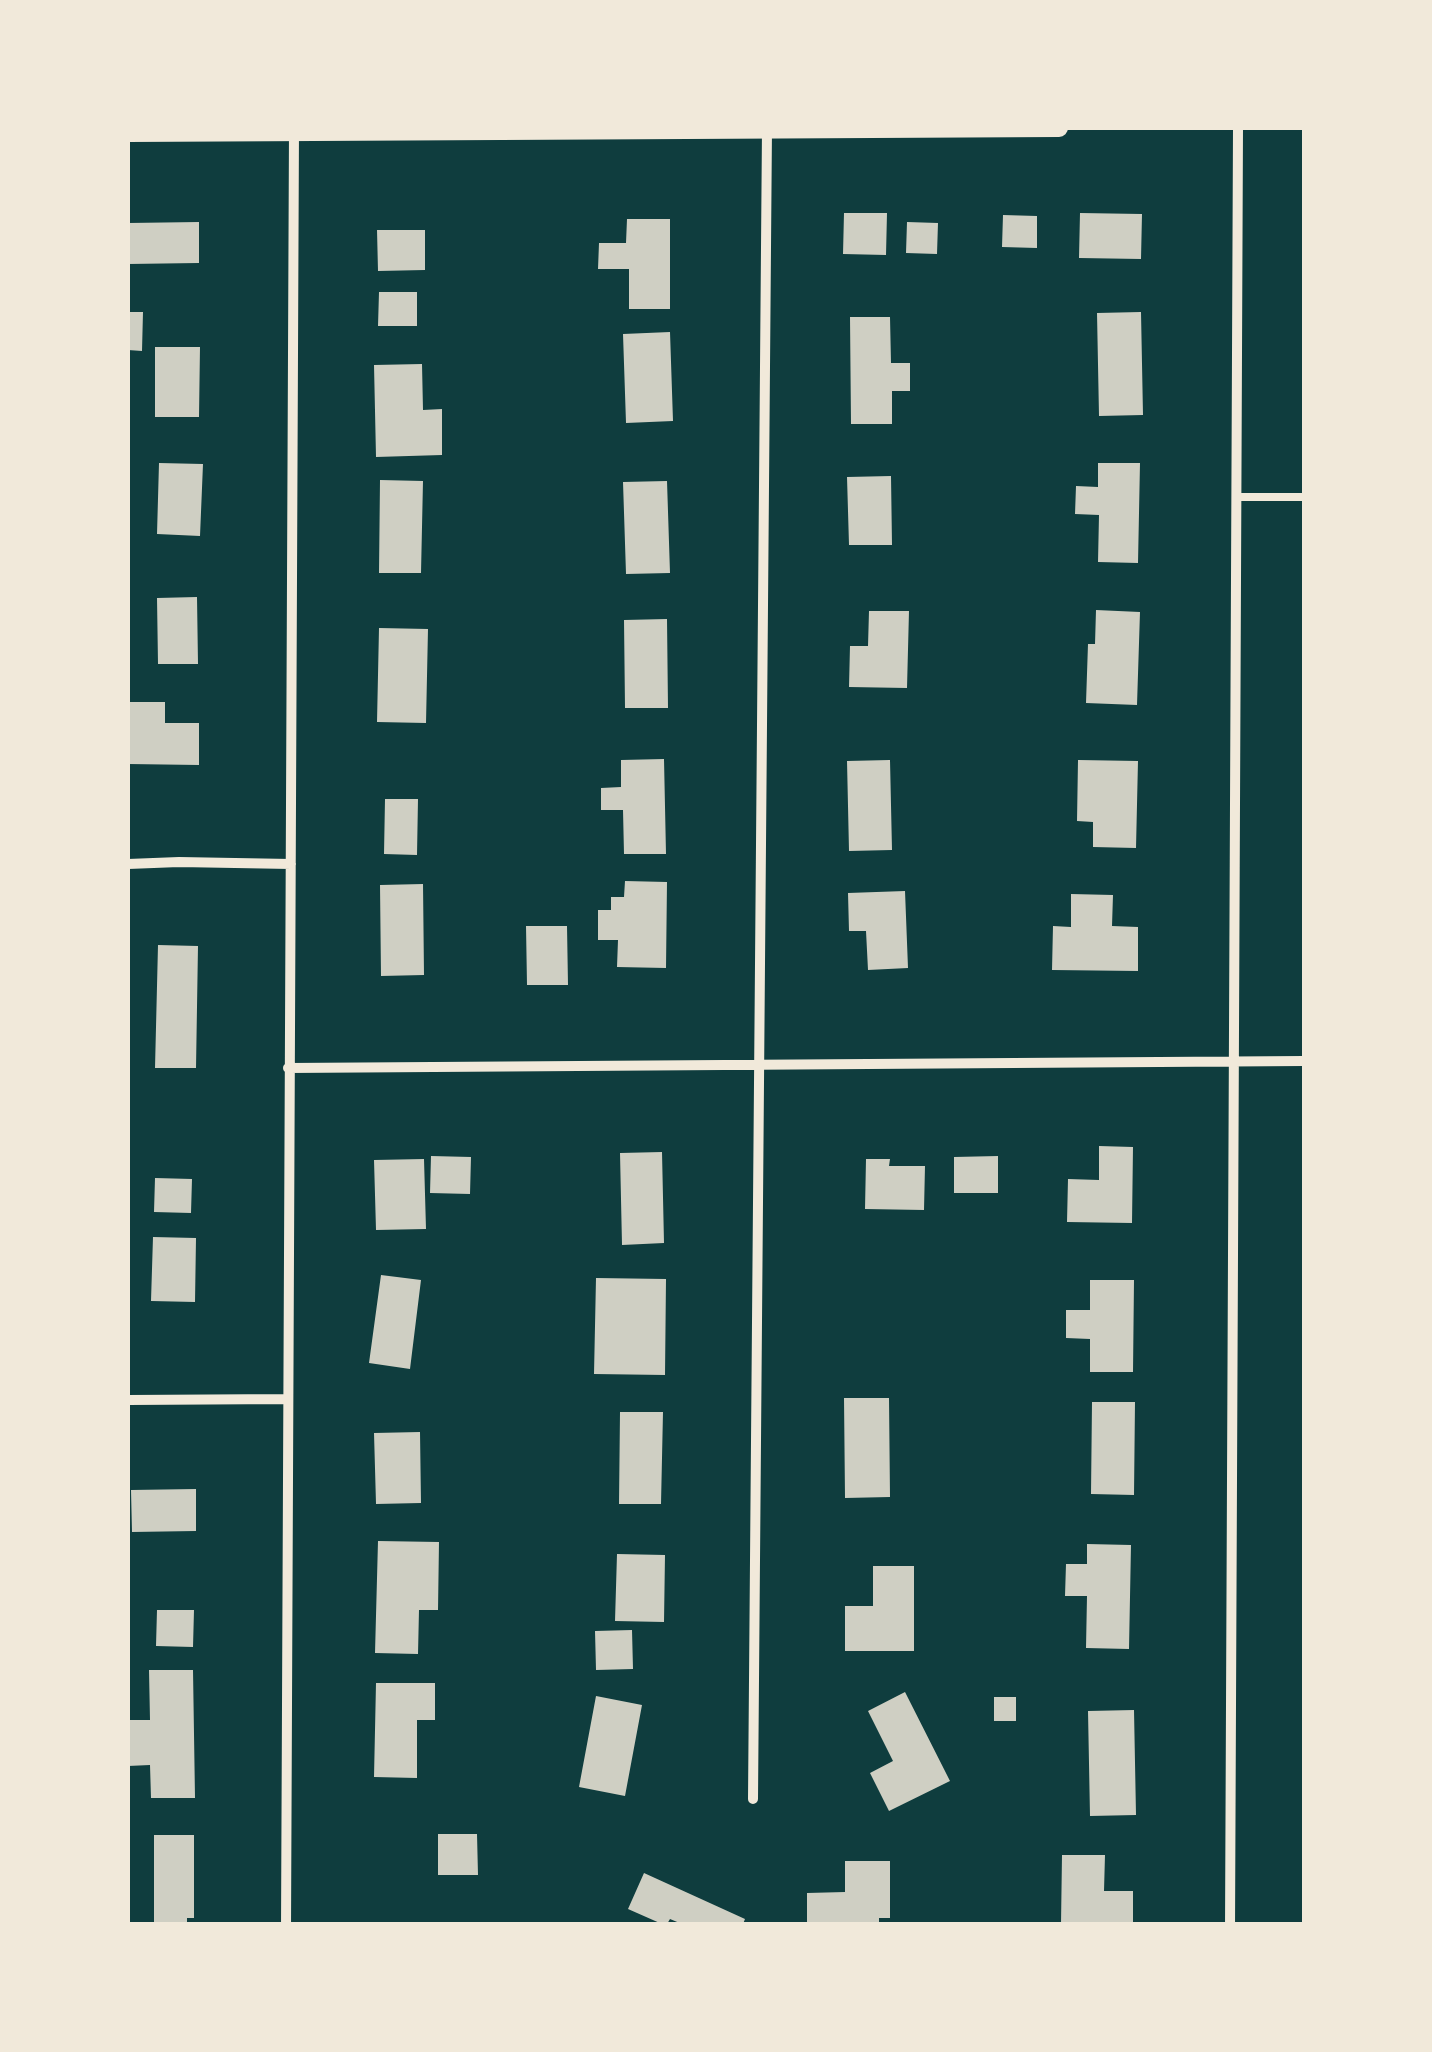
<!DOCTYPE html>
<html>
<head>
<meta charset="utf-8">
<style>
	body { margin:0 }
	#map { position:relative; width:1432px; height:2052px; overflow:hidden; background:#0f3d3e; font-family:"Noto Sans",sans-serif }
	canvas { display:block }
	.frame { position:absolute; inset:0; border:130px solid #f1e9da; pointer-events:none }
</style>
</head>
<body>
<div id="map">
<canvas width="1432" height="2052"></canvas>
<div class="frame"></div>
</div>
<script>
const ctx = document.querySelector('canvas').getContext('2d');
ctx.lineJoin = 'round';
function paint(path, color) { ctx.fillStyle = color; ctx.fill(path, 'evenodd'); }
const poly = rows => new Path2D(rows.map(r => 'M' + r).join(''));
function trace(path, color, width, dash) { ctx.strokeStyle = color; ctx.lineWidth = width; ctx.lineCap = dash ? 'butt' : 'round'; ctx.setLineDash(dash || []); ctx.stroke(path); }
const building = poly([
	[844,213,887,213,886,255,843,254],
	[1080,213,1142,214,1141,259,1079,258],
	[1003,215,1037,216,1037,248,1002,247],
	[627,219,670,219,670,309,629,309,629,269,598,269,599,243,626,243],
	[199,222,199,263,128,264,128,223],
	[907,222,938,223,937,254,906,253],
	[377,230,425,230,425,270,378,271],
	[379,292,417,292,417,326,378,326],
	[128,312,143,312,142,351,128,350],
	[1141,312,1143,415,1099,416,1097,313],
	[850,317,890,317,891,363,910,363,910,391,892,391,892,424,851,424],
	[670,332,673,421,626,423,623,334],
	[155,347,200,347,199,417,155,417],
	[422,364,423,410,442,409,442,455,376,457,374,365],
	[159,463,203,464,200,536,157,534],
	[1098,463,1140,463,1138,563,1098,562,1099,515,1075,514,1076,486,1098,487],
	[891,476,892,545,849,545,847,477],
	[380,480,423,481,421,573,379,573],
	[667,481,670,573,626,574,623,482],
	[197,597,198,664,158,664,157,598],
	[1096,610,1140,612,1137,705,1086,703,1088,644,1095,644],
	[869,611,909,611,907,688,849,687,850,646,868,646],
	[667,619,668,708,625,708,624,620],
	[379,628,428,629,426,723,377,722],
	[128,702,165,702,165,723,199,723,199,765,128,764],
	[664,759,666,854,624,854,623,810,601,810,601,788,621,787,621,760],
	[890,760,892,850,849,851,847,761],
	[1078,760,1138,761,1136,848,1093,847,1093,822,1077,821],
	[385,799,418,799,417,855,384,854],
	[625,881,667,882,666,968,617,967,618,940,598,940,598,910,611,910,611,897,624,897],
	[423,884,424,975,381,976,380,885],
	[905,891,908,968,868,970,866,931,849,931,848,893],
	[1071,894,1113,895,1112,926,1138,927,1138,971,1052,970,1053,926,1071,927],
	[526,926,567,926,568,985,527,985],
	[158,945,198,946,196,1068,155,1068],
	[1099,1146,1133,1147,1132,1223,1067,1222,1068,1179,1099,1180],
	[662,1152,664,1243,622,1245,620,1153],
	[431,1156,471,1157,470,1194,430,1193],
	[998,1156,998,1193,954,1193,954,1157],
	[424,1159,426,1229,376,1230,374,1160],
	[866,1159,890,1159,889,1166,925,1166,924,1210,865,1209],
	[155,1178,192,1179,191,1213,154,1212],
	[153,1237,196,1238,195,1302,151,1301],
	[381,1275,421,1280,410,1369,369,1363],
	[596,1278,666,1279,665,1375,594,1374],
	[1090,1280,1134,1280,1133,1372,1090,1372,1090,1339,1066,1338,1066,1310,1090,1310],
	[844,1398,889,1398,890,1497,845,1498],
	[1092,1402,1135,1402,1134,1495,1091,1494],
	[620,1412,663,1412,661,1504,619,1504],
	[420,1432,421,1503,376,1504,374,1433],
	[196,1489,196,1531,132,1532,131,1490],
	[378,1541,439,1542,438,1610,419,1610,418,1654,375,1653],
	[1087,1544,1131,1545,1129,1649,1086,1648,1087,1596,1065,1596,1066,1564,1087,1564],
	[617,1554,665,1555,664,1622,615,1621],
	[873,1566,914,1566,914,1651,845,1651,845,1606,873,1606],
	[157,1610,194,1610,193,1647,156,1646],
	[632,1630,633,1669,596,1670,595,1631],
	[149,1670,193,1670,195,1798,151,1798,150,1765,128,1766,128,1720,150,1720],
	[376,1683,435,1683,435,1720,417,1720,417,1778,374,1777],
	[905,1692,950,1781,889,1811,870,1773,893,1761,868,1711],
	[596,1696,642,1705,625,1796,579,1787],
	[994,1697,1016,1697,1016,1721,994,1721],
	[1134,1710,1136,1815,1090,1816,1088,1711],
	[438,1834,477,1834,478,1875,438,1875],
	[154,1835,194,1835,194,1918,187,1918,187,1924,154,1924],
	[1062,1855,1105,1855,1104,1891,1133,1891,1133,1924,1061,1924],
	[845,1861,890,1861,890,1918,879,1918,879,1924,807,1924,807,1893,845,1892],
	[644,1873,745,1919,743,1924,682,1924,670,1919,667,1924,662,1924,628,1909]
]);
const service = poly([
	[1237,497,1304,497]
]);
const minor = poly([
	[128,864,179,862,291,864],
	[288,1068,1304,1061],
	[128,1400,288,1399],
	[753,1799,767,128],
	[286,1924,294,128],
	[1230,1924,1238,128]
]);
const tertiary = poly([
	[128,133,1059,128]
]);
paint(building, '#cfcfc3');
trace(service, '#f1e9da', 8);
trace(minor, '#f1e9da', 10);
trace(tertiary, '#f1e9da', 18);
</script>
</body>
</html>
